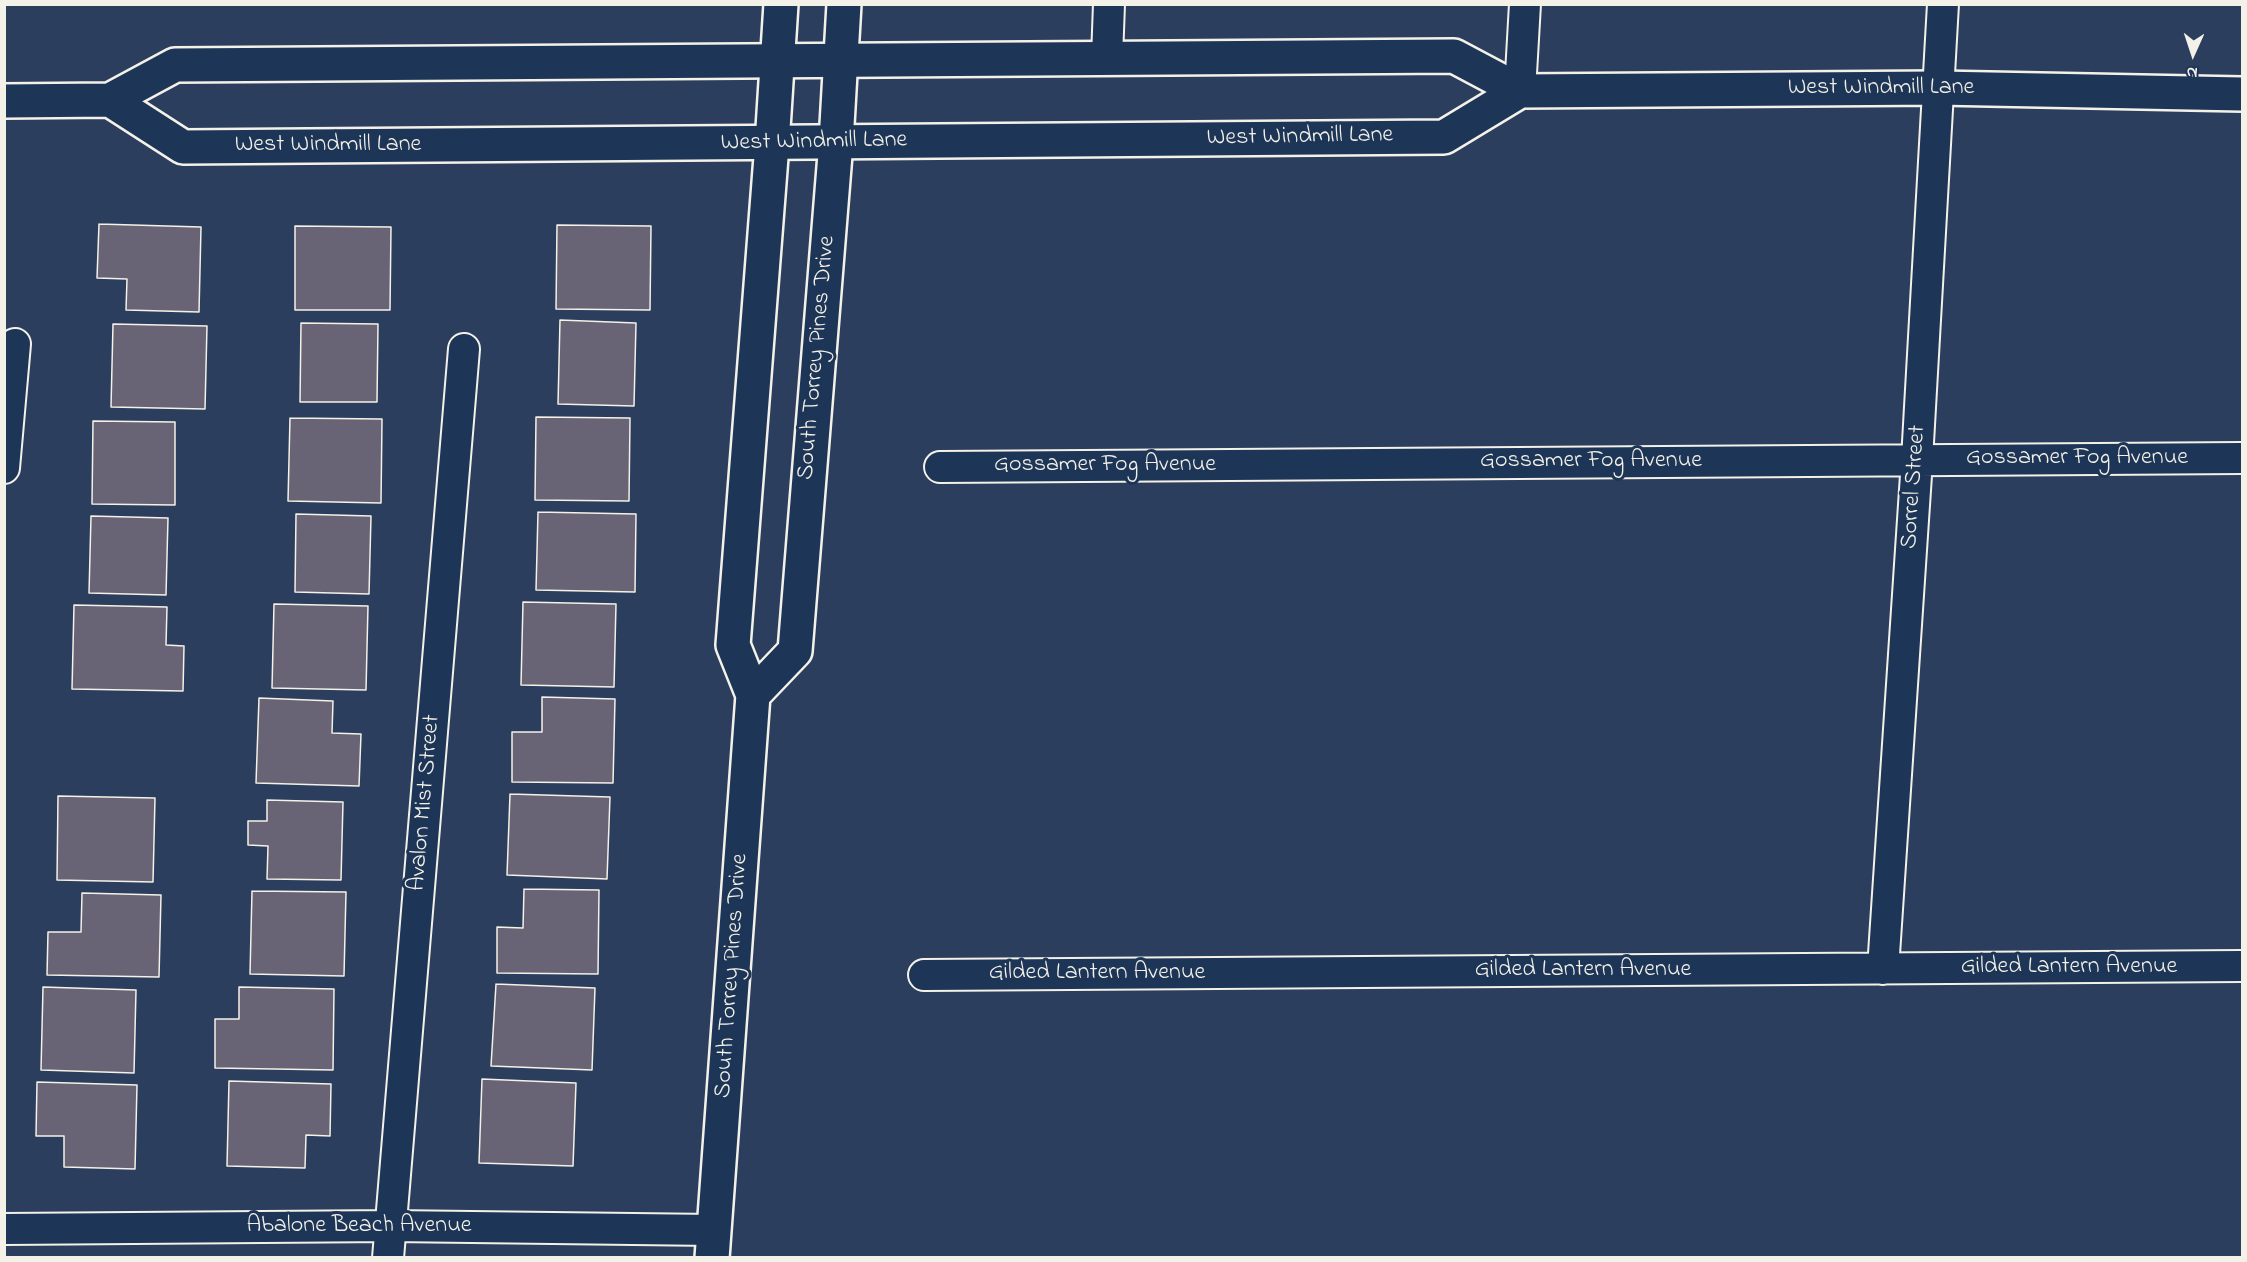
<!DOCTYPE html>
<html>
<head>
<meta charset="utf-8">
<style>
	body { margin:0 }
	#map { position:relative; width:2247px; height:1262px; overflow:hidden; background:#2c3e5d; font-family:"Indie Flower",sans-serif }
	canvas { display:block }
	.frame { position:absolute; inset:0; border:6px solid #f4f1e8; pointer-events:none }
	.north { position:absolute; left:2163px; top:24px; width:60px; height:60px; -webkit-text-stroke:4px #1d3557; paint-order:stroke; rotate:183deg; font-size:16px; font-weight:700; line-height:24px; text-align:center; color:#f4f1e8 }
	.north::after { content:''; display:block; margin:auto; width:21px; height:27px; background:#f4f1e8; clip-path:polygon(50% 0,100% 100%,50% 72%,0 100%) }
</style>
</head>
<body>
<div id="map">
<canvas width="2247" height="1262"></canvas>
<div class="frame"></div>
<div class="north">N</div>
</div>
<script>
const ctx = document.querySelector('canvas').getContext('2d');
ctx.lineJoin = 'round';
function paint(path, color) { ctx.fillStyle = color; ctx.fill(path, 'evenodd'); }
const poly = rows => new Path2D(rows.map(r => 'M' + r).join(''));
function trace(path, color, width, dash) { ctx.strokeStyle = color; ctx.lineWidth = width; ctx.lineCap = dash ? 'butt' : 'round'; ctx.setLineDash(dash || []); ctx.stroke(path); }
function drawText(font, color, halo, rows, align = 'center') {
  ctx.font = font + ' "Indie Flower",sans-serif'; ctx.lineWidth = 6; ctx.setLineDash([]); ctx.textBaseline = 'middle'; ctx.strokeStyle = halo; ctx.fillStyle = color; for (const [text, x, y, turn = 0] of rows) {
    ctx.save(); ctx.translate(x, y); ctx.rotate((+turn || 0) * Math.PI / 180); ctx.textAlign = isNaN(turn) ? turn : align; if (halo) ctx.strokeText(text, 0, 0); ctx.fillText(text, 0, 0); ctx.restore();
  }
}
const building = poly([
	[99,224,201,227,199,312,126,310,127,279,97,278,99,224],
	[557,225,651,226,650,310,556,309,557,225],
	[295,226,391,227,390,310,295,310,295,226],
	[560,320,636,323,634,406,558,404,560,320],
	[301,323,378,324,377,402,300,402,301,323],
	[113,324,207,326,205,409,111,407,113,324],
	[536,417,630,418,629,501,535,500,536,417],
	[290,418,382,419,381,503,288,501,290,418],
	[93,421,175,422,175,505,92,504,93,421],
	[538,512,636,514,635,592,536,590,538,512],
	[296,514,371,516,369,594,295,592,296,514],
	[91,516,168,518,166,595,89,593,91,516],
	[523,602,616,604,614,687,521,685,523,602],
	[274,604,368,606,366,690,272,688,274,604],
	[74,605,167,607,166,645,184,646,183,691,72,689,74,605],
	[542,697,615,699,613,783,512,782,512,732,542,732,542,697],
	[259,698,333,701,332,733,361,734,359,786,256,783,259,698],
	[510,794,610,797,607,879,507,875,510,794],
	[58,796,155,798,153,882,57,880,58,796],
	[267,800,343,802,341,880,267,879,268,846,248,845,248,821,267,821,267,800],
	[524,889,599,890,598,974,497,973,497,927,523,928,524,889],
	[252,891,346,892,344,976,250,974,252,891],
	[82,893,161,895,159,977,47,975,48,932,81,932,82,893],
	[496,984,595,988,592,1070,491,1066,496,984],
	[43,987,136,990,134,1073,41,1070,43,987],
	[239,987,334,989,333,1070,215,1068,215,1019,239,1019,239,987],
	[482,1079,576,1083,573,1166,479,1163,482,1079],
	[229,1081,331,1084,330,1136,306,1135,305,1168,227,1166,229,1081],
	[37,1082,137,1085,135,1169,64,1167,64,1136,36,1136,37,1082]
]);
const minor = poly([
	[1107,58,1109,4],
	[1520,91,1525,4],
	[940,467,2242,458],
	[4,468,15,344],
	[1883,969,1917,460,1943,4],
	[924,975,2242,966],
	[4,1229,391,1226,714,1230],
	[388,1258,464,349]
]);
const tertiary = poly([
	[753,695,795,651,836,142,844,4],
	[712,1258,753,695,733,645,772,144,781,4]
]);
const secondary = poly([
	[110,100,183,147,1444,137,1520,91],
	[4,101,110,100,175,65,1454,56,1520,91,1939,88,2242,94]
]);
const streetNames = [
	["West Windmill Lane",1881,89],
	["West Windmill Lane",1300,138,-1],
	["West Windmill Lane",814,143,-1],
	["West Windmill Lane",328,146],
	["South Torrey Pines Drive",818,358,-85],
	["Gossamer Fog Avenue",2077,459],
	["Gossamer Fog Avenue",1591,462],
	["Gossamer Fog Avenue",1105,466],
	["Sorrel Street",1915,487,-86],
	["Avalon Mist Street",426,803,-85],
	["Gilded Lantern Avenue",2069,968],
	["Gilded Lantern Avenue",1583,971],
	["Gilded Lantern Avenue",1097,974],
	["South Torrey Pines Drive",733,976,-86],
	["Abalone Beach Avenue",359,1227]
];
paint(building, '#696475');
trace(building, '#f4f1e8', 1.5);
trace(minor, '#f4f1e8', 34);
trace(tertiary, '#f4f1e8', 38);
trace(secondary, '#f4f1e8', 38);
trace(minor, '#1d3557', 30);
trace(tertiary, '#1d3557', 33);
trace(secondary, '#1d3557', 33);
drawText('24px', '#f4f1e8', '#1d3557', streetNames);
</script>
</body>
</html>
